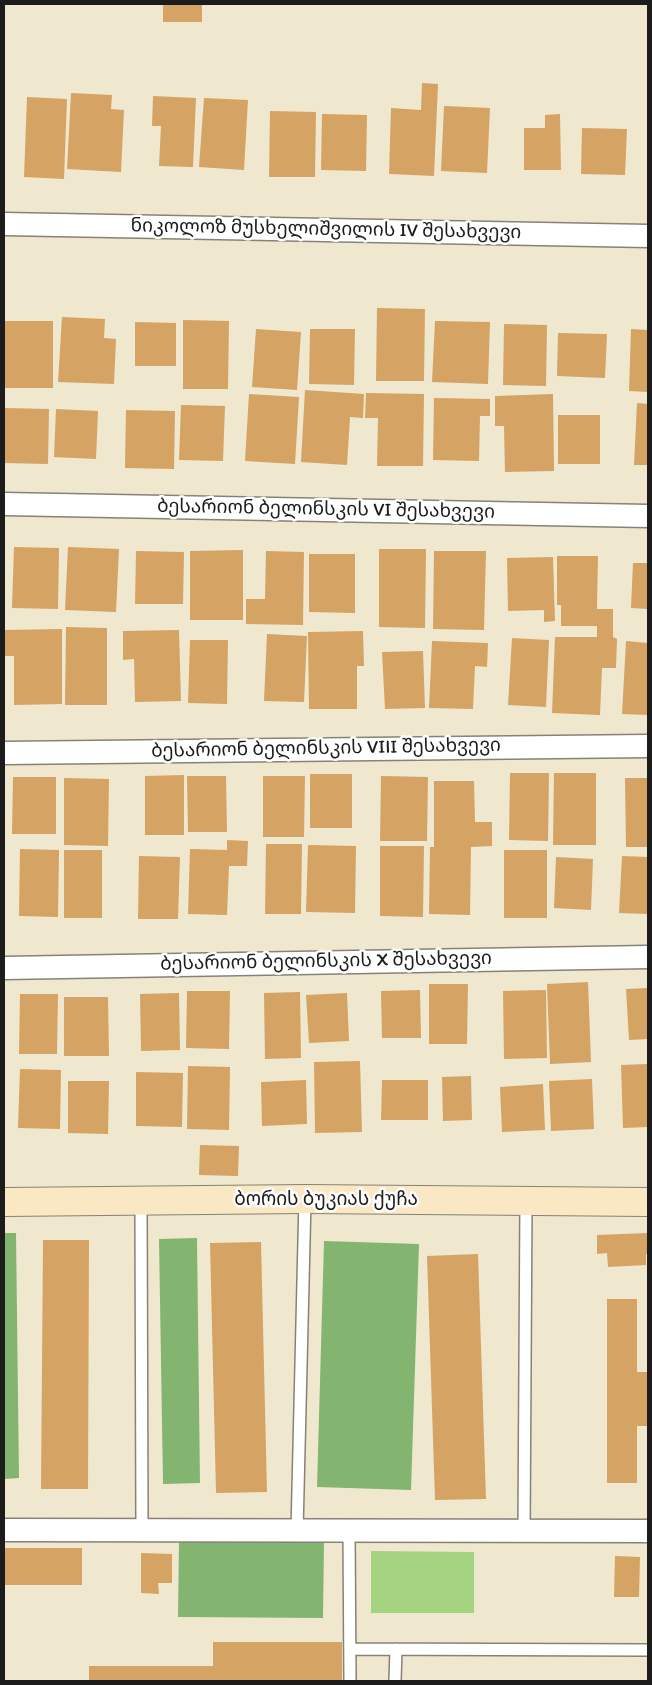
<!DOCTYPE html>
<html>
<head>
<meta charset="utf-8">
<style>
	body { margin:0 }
	#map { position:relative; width:652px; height:1685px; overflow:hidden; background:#efe8ce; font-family:Itim,sans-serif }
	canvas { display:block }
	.frame { position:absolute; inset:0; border:5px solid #1c1c1c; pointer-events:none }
</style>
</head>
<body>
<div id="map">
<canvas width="652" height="1685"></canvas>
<div class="frame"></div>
</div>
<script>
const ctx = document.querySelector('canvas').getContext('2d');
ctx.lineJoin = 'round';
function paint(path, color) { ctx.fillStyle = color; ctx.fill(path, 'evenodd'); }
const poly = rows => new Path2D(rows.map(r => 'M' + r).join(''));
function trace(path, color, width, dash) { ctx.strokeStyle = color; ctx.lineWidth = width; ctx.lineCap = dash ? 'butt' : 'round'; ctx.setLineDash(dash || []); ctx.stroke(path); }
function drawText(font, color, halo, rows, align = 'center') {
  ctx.font = font + ' Itim,"Noto Sans Georgian",sans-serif'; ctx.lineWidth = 5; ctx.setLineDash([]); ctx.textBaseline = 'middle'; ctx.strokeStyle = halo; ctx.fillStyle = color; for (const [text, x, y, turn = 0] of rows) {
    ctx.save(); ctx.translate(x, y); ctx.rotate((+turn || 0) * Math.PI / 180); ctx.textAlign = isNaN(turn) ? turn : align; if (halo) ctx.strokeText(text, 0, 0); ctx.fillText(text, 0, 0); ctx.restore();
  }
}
const green = poly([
	[371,1551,474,1552,474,1613,371,1613]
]);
const forest = poly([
	[4,1233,16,1233,19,1478,4,1479],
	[197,1238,200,1483,163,1484,159,1239],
	[324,1241,419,1244,411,1490,317,1487],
	[179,1540,324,1542,323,1618,178,1617]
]);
const building = poly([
	[163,4,202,4,202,22,163,22],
	[422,83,438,84,434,176,389,174,391,108,421,110],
	[71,93,112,95,111,109,124,110,121,172,67,169],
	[153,96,196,98,193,167,159,166,161,126,152,126],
	[27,97,67,99,64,179,24,177],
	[204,98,248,100,244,170,199,167],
	[444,106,490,108,487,173,441,171],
	[270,111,316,112,315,177,269,177],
	[322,114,367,115,366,171,321,170],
	[560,114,561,170,524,170,524,128,545,128,545,115],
	[582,128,627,129,625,175,581,174],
	[377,308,425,309,424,381,376,381],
	[62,317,105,319,104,338,116,339,114,384,58,382],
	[183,320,229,321,228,389,183,389],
	[4,321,53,321,53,388,4,388],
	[435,321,490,322,488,384,432,382],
	[135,322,176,323,176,366,135,366],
	[504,324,547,325,546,386,503,385],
	[256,329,301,332,297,390,252,387],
	[310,329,355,329,354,385,309,384],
	[631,329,648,330,648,392,629,391],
	[558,333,607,334,605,378,557,376],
	[305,390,364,394,363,418,350,417,347,465,301,462],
	[366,393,424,394,423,466,377,466,378,418,365,418],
	[249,394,299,397,295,464,245,461],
	[553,394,554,471,505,472,504,426,495,426,495,396],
	[434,398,490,399,490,416,480,416,479,461,433,460],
	[637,403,648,404,648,465,634,465],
	[181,405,225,406,223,461,179,460],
	[4,408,49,409,48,464,4,463],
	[56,409,98,411,96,459,54,457],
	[126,410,175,411,174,469,125,468],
	[558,415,600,415,600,464,558,464],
	[14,547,59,548,58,609,12,608],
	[68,547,119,549,116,612,65,610],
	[379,549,426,549,425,628,379,627],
	[243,550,243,620,190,620,190,551],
	[136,551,184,552,183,604,135,604],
	[266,551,304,552,303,625,246,624,246,599,265,599],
	[434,551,486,551,484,630,433,629],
	[309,554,355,554,355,613,309,612],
	[557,556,598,556,597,609,613,609,613,637,617,639,616,668,602,668,600,715,552,713,555,637,597,637,597,626,561,626,561,605,557,605],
	[553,557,555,621,544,622,544,610,508,611,507,558],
	[633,563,648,563,648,609,631,608],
	[66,627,107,628,107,705,65,705],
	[62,629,62,704,14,705,14,656,4,656,4,630],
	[179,630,181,701,135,702,134,659,123,660,123,631],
	[363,631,364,666,357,666,357,709,309,709,308,632],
	[267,634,307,636,304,702,264,701],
	[512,638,549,640,546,707,508,705],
	[190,640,228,640,227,704,188,703],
	[432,641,488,643,487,667,475,666,473,709,429,708],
	[626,641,648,643,648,715,622,714],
	[423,651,425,708,385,709,382,652],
	[510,773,549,773,548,841,509,840],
	[554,773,596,773,596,845,553,845],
	[310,774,352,774,352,828,310,828],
	[184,775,184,835,145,835,145,776],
	[187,776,226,776,227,832,188,832],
	[263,776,305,776,304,837,263,837],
	[381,776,428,777,427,841,380,841],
	[13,777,56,777,56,834,12,834],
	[64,778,109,779,108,846,64,845],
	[625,778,648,778,648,847,626,847],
	[434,781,474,781,475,822,492,822,492,846,471,847,470,915,429,914,430,847,434,847],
	[227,840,248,841,247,866,229,866,227,915,188,914,190,849,227,850],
	[266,844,302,844,301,914,265,914],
	[308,845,356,846,355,913,306,912],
	[380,846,424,846,423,917,380,916],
	[20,849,59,850,58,917,19,916],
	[64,850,102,850,102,918,64,918],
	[504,850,547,850,547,918,504,918],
	[139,856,180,857,178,919,138,919],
	[622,856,648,857,648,914,619,913],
	[556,857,593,859,591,910,554,908],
	[588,982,591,1062,550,1064,547,984],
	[429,984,468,984,467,1044,429,1044],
	[648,988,648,1039,629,1040,626,989],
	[420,990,421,1038,382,1038,381,991],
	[546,990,547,1058,504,1059,503,991],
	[187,991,230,991,229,1049,186,1048],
	[300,992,301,1058,265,1059,264,993],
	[179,993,180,1050,141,1051,140,994],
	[347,993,349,1041,309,1043,306,995],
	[20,994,58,994,57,1054,19,1054],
	[64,997,108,997,109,1056,64,1056],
	[360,1061,362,1132,315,1133,314,1062],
	[648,1064,648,1127,623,1128,621,1065],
	[188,1066,230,1067,229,1130,187,1129],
	[20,1069,61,1070,60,1129,18,1128],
	[136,1072,183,1073,182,1127,136,1126],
	[471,1076,472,1120,443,1121,442,1077],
	[592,1079,594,1129,551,1131,549,1081],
	[306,1080,307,1124,262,1126,261,1082],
	[382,1080,428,1080,428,1120,381,1120],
	[68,1081,109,1081,108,1134,68,1133],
	[543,1084,545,1130,502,1132,500,1087],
	[200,1145,239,1146,238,1176,199,1175],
	[648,1233,648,1254,646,1254,646,1265,608,1267,607,1253,597,1254,597,1235],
	[43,1240,89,1240,88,1489,41,1489],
	[261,1242,267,1492,216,1493,210,1243],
	[478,1254,486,1499,435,1500,427,1256],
	[607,1299,637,1299,637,1372,648,1372,648,1426,637,1426,637,1483,607,1483],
	[4,1548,82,1548,82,1585,4,1585],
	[141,1553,172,1554,172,1583,158,1583,159,1594,141,1593],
	[615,1556,640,1557,639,1597,614,1597],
	[213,1642,342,1642,342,1681,89,1681,89,1666,213,1666]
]);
const lane = poly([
	[141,1200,142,1530],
	[297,1531,305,1199],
	[349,1531,350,1681],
	[524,1531,526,1201],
	[350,1649,648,1650],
	[395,1681,396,1649]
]);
const street = poly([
	[4,224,648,236],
	[4,504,648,516],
	[4,753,648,746],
	[4,968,648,957],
	[4,1530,648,1531]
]);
const secondary = poly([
	[4,1202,305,1199,648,1202]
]);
const streetNames = [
	["ნიკოლოზ მუსხელიშვილის IV შესახვევი",326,230,1],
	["ბესარიონ ბელინსკის VI შესახვევი",326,510,1],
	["ბესარიონ ბელინსკის VIII შესახვევი",326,749,-1],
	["ბესარიონ ბელინსკის X შესახვევი",326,962,-1],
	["ბორის ბუკიას ქუჩა",326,1200]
];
paint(green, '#a4d382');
paint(forest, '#83b570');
paint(building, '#d5a363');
trace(lane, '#868275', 14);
trace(street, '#868275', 25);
trace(secondary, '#868275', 30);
trace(lane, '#fff', 11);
trace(street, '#fff', 22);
trace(secondary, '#fae7c3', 28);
drawText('19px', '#1c1c1c', '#fff', streetNames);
</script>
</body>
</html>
